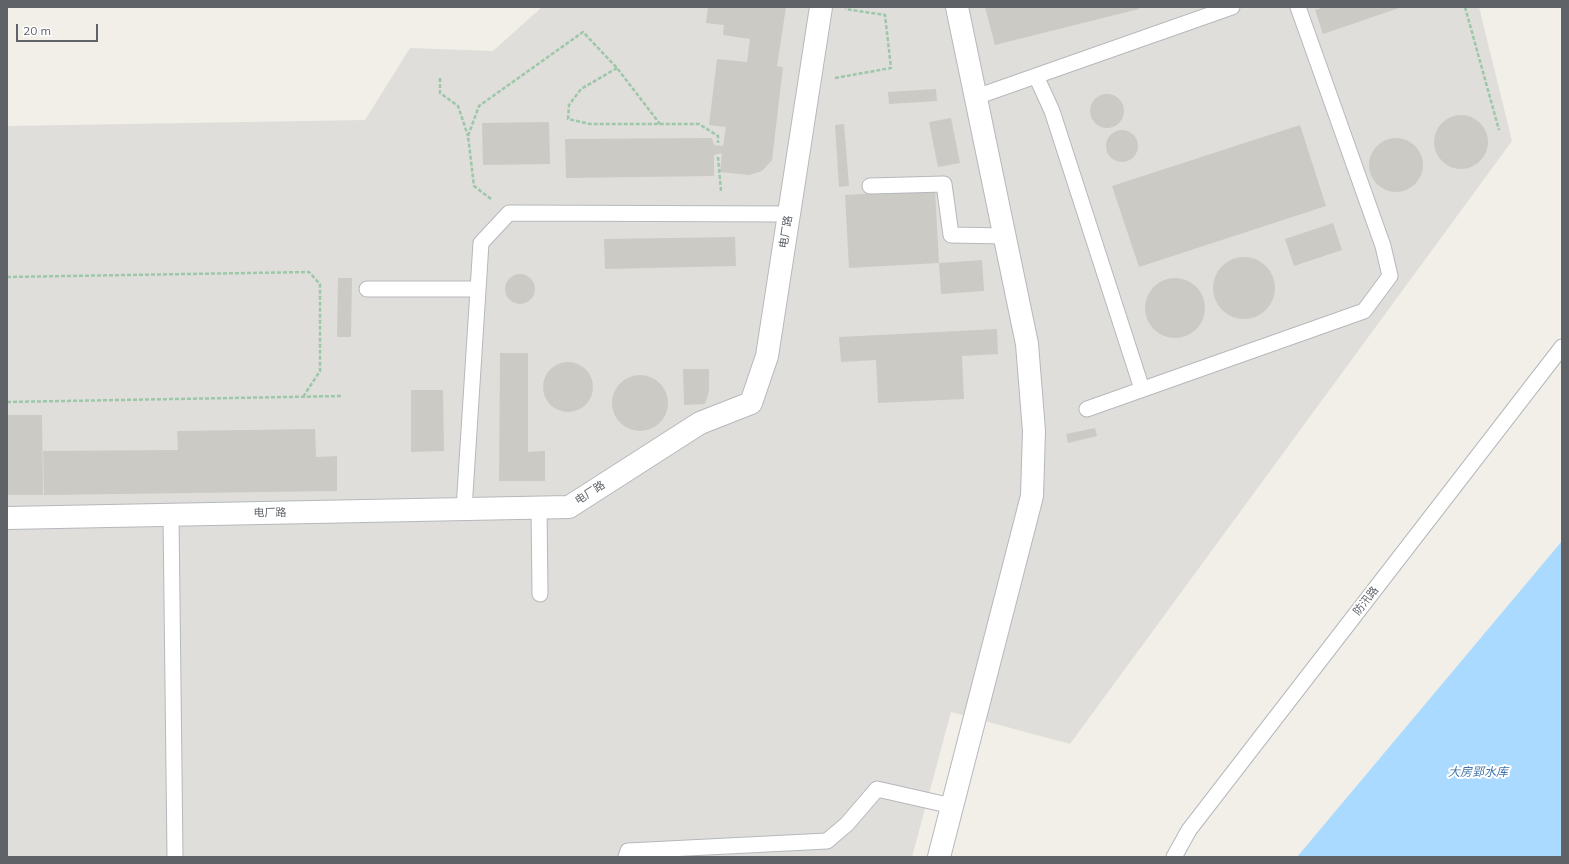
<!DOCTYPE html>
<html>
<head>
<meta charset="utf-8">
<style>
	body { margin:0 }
	#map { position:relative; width:1569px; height:864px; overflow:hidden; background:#f1efe8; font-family:Mulish,sans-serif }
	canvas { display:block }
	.frame { position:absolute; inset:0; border:8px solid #5f6368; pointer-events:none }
	.scale { position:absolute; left:16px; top:24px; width:82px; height:18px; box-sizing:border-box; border:2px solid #5f6368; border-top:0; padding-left:5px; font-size:12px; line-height:14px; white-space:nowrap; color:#5f6368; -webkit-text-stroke:3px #fff; paint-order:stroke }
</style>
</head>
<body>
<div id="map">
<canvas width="1569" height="864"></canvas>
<div class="frame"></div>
<div class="scale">20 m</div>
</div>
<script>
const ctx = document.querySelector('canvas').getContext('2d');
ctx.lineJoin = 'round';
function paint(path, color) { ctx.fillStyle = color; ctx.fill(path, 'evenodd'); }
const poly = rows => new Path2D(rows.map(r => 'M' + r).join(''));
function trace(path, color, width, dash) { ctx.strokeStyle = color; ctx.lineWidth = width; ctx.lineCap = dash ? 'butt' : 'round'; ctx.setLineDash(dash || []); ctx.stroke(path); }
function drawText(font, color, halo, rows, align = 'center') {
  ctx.font = font + ' Mulish,"Noto Sans SC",sans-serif'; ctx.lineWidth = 4; ctx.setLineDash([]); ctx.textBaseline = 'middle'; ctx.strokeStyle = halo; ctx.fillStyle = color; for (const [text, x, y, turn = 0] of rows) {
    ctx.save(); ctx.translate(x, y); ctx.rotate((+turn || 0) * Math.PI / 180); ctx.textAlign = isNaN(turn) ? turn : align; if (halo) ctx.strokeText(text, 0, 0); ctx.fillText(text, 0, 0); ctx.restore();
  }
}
const industrial = poly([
	[542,7,1479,7,1512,141,1070,744,951,712,912,857,7,857,7,126,365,120,410,48,493,51]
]);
const water = poly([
	[1562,541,1562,857,1297,857]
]);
const building = poly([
	[708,7,786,7,777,66,783,67,772,160,762,171,749,175,720,172,722,153,714,155,714,176,566,178,565,139,712,138,714,145,723,146,726,127,709,125,717,59,747,62,750,39,723,35,724,25,706,23],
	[985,7,1138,7,1139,9,995,45],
	[1324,7,1402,7,1323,34,1315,10],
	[936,89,937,101,889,104,888,92],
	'1090 111a17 17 0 1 1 34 0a17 17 0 1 1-34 0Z',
	'1434 142a27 27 0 1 1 54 0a27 27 0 1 1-54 0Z',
	[951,118,960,163,938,167,929,122],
	[549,122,550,164,483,165,482,123],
	[844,124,849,186,839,187,835,125],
	[1300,125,1326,206,1139,267,1112,186],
	'1106 146a16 16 0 1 1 32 0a16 16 0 1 1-32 0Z',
	'1369 165a27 27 0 1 1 54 0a27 27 0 1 1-54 0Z',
	[935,190,939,263,982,260,984,291,941,294,939,263,849,268,845,195],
	[1333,223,1342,250,1294,266,1285,239],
	[735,237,736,266,605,269,604,239],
	'1213 288a31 31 0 1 1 62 0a31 31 0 1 1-62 0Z',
	'505 289a15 15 0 1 1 30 0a15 15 0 1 1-30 0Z',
	[338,278,352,278,351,337,337,337],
	'1145 308a30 30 0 1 1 60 0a30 30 0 1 1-60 0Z',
	[997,329,998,354,962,356,964,399,878,403,876,360,841,362,839,337],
	[500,353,528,353,528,452,545,451,545,481,499,481],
	'543 387a25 25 0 1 1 50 0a25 25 0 1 1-50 0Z',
	[683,369,709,369,709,391,705,404,684,405],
	'612 403a28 28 0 1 1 56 0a28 28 0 1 1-56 0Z',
	[411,390,443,390,444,451,411,452],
	[7,415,42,415,43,495,7,495],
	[1095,428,1097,436,1068,443,1066,434],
	[315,429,316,457,337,456,337,491,44,495,43,451,178,450,177,431]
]);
const path = poly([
	[1465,7,1499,130],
	[617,68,581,89,569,105,568,119,590,124,699,124,718,136,718,143],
	[440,78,440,93,458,106,468,136],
	[835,78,891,68,885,15,845,9],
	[718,157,721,191],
	[491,199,474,186,468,136,479,106,583,32,617,68,660,124],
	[7,277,309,272,320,284,320,371,303,397],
	[7,402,343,396]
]);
const lane = poly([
	[1036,76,1052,111,1142,389],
	[976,97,1232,7],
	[870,186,944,184,951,235,1005,236],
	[367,289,478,289],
	[1087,409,1364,311,1390,276,1383,246,1298,7],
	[539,508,540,594],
	[464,509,481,243,509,213,789,214],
	[171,515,175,857],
	[626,857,628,851,827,841,847,824,877,789,952,806],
	[1174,857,1189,830,1562,347]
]);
const street = poly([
	[7,518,569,507,700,423,751,403,767,356,821,7],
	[939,857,1032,496,1034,431,1027,344,957,7]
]);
const streetNames = [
	["电厂路",786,232,-81],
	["电厂路",590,493,-33],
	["电厂路",270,513,-1],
	["防汛路",1366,601,-52]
];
const waterNames = [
	["大房郢水库",1478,772]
];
paint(industrial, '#e0deda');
paint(water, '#aadaff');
paint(building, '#cccac5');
trace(lane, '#b5b8bc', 17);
trace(street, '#b5b8bc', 24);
trace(path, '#9cc7a9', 2.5, [4, 2]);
trace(lane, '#fff', 15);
trace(street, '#fff', 22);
drawText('11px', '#5f6368', '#fff', streetNames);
drawText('italic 12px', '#4174aa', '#fff', waterNames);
</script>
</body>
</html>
